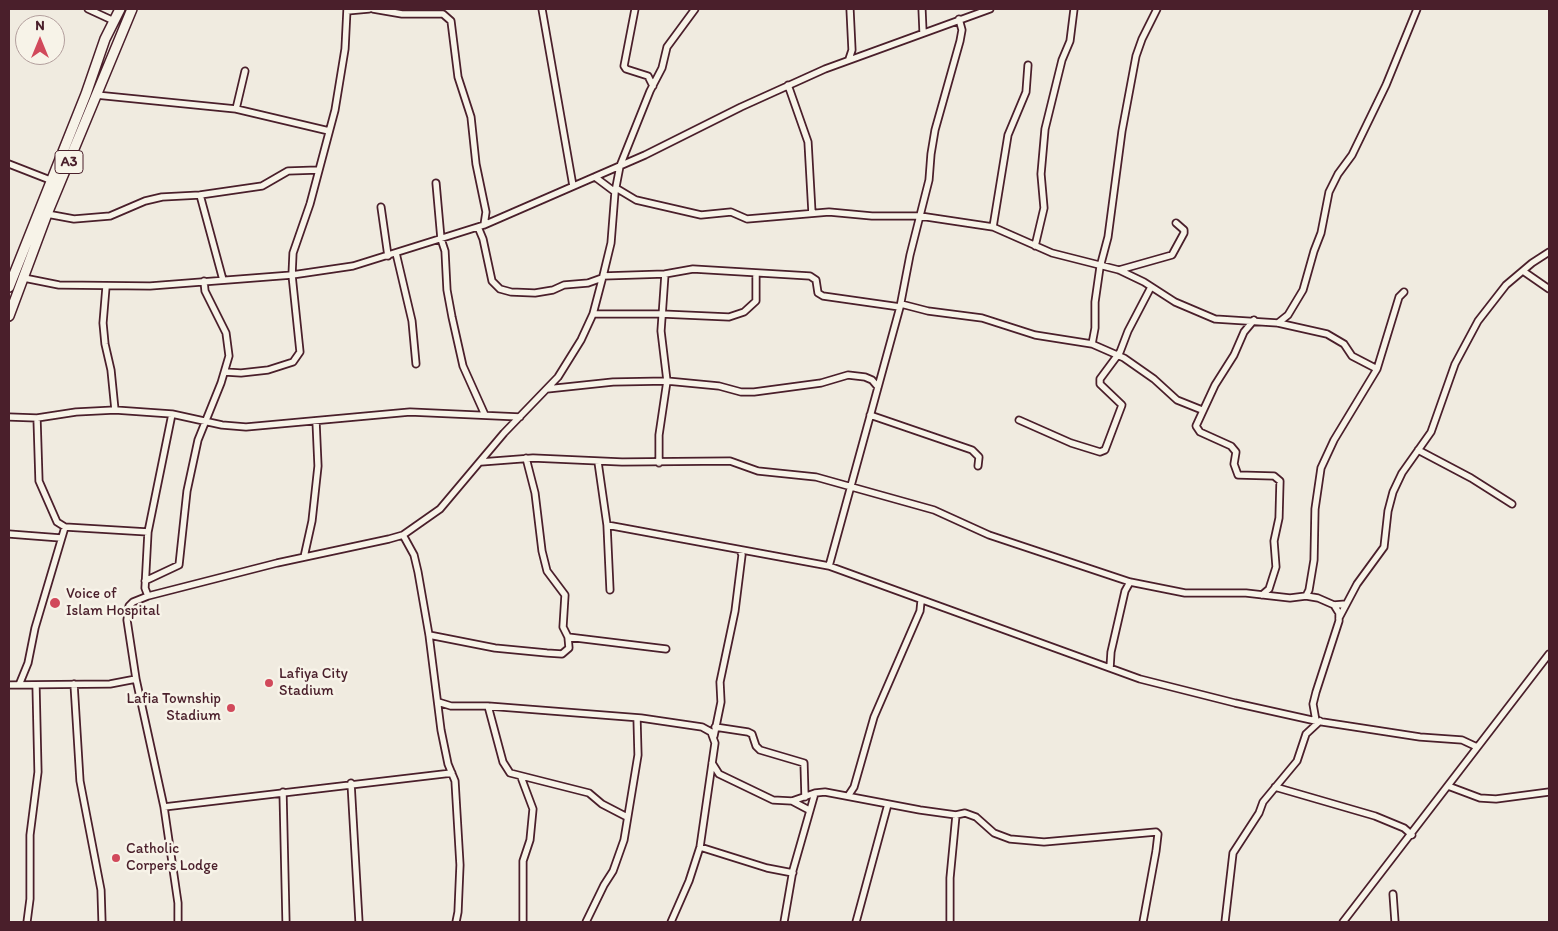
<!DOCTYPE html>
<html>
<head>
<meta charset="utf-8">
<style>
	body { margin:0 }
	#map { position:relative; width:1558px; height:931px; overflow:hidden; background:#f0ebe0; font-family:Itim,sans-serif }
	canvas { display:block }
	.frame { position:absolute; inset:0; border:10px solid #4a1f2b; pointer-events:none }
	.north { position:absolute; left:15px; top:15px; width:50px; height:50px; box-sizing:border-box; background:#f7f3e8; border:1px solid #b29e9c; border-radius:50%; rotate:0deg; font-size:14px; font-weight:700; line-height:20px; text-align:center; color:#4a1f2b }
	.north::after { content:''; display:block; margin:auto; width:18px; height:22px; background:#d1495b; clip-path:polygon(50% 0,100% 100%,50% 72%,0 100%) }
</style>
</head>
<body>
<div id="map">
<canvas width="1558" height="931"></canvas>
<div class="frame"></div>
<div class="north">N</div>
</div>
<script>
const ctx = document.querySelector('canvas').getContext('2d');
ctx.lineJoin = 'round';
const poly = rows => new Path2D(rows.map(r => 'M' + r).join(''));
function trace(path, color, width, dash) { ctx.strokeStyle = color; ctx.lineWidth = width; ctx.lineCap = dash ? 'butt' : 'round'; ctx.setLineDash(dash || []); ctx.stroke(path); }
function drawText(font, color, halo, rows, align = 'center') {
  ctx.font = font + ' Itim,sans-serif'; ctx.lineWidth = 5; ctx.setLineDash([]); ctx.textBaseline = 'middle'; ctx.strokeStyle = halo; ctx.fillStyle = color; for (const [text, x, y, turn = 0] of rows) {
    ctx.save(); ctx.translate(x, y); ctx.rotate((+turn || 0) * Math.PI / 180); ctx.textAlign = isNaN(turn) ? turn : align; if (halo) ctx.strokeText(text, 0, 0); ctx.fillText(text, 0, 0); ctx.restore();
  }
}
const minor = poly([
	[88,9,114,21],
	[373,9,402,14,443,14,451,21,458,77,471,117,476,164,486,212,484,225],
	[542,9,573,186],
	[635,9,624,66,626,69,648,76,653,86],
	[922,9,923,32],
	[347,11,369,9],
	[849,59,852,50,850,9],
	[788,85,808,142,812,213],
	[96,95,236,109,329,131],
	[236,109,245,71],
	[9,164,50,180],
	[595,177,615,192],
	[436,183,441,239,445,251,447,290,452,317,463,366,485,415],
	[616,188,636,200,701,215,731,212,747,219,829,212,872,216,920,216,993,227,1052,253,1119,270,1144,282,1175,302,1215,319,1278,323,1327,334,1344,344,1352,356,1377,369],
	[200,195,223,280],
	[381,207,388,256],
	[47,214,74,219,110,216,145,201,162,197,200,195,262,186,288,171,318,170],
	[478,227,483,239,492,281,500,289,511,292,535,293,553,290,564,285,588,283,602,278],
	[993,227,1008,135,1026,92,1028,65],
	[1035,246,1044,208,1041,174,1045,129,1062,60,1070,41,1074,9],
	[396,253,412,321,416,364],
	[1119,270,1172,255,1184,233,1184,230,1176,223],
	[1523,271,1549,289],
	[665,274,693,269,810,276,816,280,818,293,823,296,900,307],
	[603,276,665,274,661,331,667,381,659,435,659,463],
	[24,278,59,285,150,286,292,275,353,266,484,225,645,155,741,107,825,69,990,9],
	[106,287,103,323,105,344,111,370,115,410],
	[901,304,928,311,982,318,1035,335,1092,344,1124,358,1154,379,1177,400,1202,410],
	[593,314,662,314,729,317,744,312,756,301,756,273],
	[1254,320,1244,332,1234,355,1215,385,1196,426,1200,432,1231,446,1236,452,1234,464,1238,475,1274,476,1280,481,1279,518,1274,541,1276,567,1269,589,1262,595],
	[1278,323,1288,315,1303,290,1314,251,1321,233,1329,192,1338,174,1352,155,1386,85,1417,9],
	[1092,344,1095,328,1095,302,1100,267,1108,237,1122,131,1136,56,1142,39,1157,9],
	[225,372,241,373,268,370,293,362,300,352,292,275,293,253,310,204,335,110,345,49,347,9],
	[547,389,613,382,667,381,719,386,741,392,754,392,821,383,848,375,865,377,872,380,878,387],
	[870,415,972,450,979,457,978,466],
	[9,417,37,418,76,412,115,410,172,414,222,425,246,427,410,412,520,417],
	[37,418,39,481,57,522,65,527,148,532],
	[1019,420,1071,443,1100,452,1105,450,1122,405,1100,384,1100,379,1120,352,1128,331,1151,287],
	[1418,450,1471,478,1512,504],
	[481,462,533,458,622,462,730,461,758,471,816,477,934,510,989,535,1130,582,1185,593,1246,593,1290,598,1306,596,1318,598,1334,605,1346,604],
	[598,462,607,525,829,566,1140,679,1235,703,1316,721,1420,737,1462,740,1477,747],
	[607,525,610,590],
	[9,534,61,538],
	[403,535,414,555,418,572,429,635,441,730,448,764,455,781,460,865,458,912,456,922],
	[304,557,312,521,318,466,316,421],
	[829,566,900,307,910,255,929,180,931,154,935,130,960,41,962,30,959,19],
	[145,581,179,565,187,491,198,440,221,383,229,356,226,333,205,291,204,281],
	[148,596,145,588,148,532,172,414],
	[1306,596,1309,590,1314,560,1315,509,1321,468,1334,440,1377,369,1399,297,1404,292],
	[1339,618,1357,584,1384,547,1388,511,1393,492,1402,473,1431,432,1455,364,1478,321,1506,285,1532,263,1549,252],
	[429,635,495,648,547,653,562,654,569,648,568,637,563,627,565,595,547,571,542,551,535,493,526,458],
	[568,637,666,649],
	[1110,668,1111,652,1125,591,1130,582],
	[136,679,164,807,178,903,178,922],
	[74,684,80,781,101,890,102,922],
	[9,685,110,684,136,679,127,620,129,606,133,602,148,596,277,563,389,539,403,535,440,509,504,433,558,377,581,340,593,314,603,276,611,243,615,192,620,166,650,91,662,68,667,47,695,9],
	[19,685,28,663,35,628,65,527],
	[438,702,451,706,488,706,641,718,702,727,711,732,715,743,700,847,689,881,671,922],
	[488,706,503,762,510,773,589,793,602,804,627,817],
	[1316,721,1313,704,1316,692,1339,621,1339,613,1334,605],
	[715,727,748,732,752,734,756,746,760,750,804,763,805,797],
	[714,736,721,702,720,682,735,611,742,555,740,550],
	[712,763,719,774,773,800,792,801,815,793,825,792,920,810,956,815,965,813,976,817,994,833,1010,839,1044,842,1156,832,1158,834,1156,851,1143,922],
	[521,777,533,809,530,840,523,861,523,922],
	[351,783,359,922],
	[1448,786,1480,798,1496,799,1549,792],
	[1275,787,1375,816,1404,828,1412,835],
	[283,792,286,922],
	[848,796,854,787,874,717,920,611,921,601],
	[792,801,809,810],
	[164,807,452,773],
	[700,847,767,868,793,873],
	[1393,894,1395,922],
	[27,922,30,899,30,835,38,772,36,685],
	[586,922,604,885,613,871,624,840,638,755,637,718],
	[784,922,793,870,815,793],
	[856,922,888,804],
	[950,922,950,878,956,815],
	[1225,922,1233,853,1259,813,1263,802,1297,761,1306,734,1320,721],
	[1343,922,1549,654]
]);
const trunk = poly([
	[9,287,86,94,105,39,120,9],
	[9,316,47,214,132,9]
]);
const markers = [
	[55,603,6,"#d1495b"],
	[269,683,5,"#d1495b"],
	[231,708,5,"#d1495b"],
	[116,858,5,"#d1495b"]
];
const shields = [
	[69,162,28]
];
const shieldNames = [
	["A3",69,162]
];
const poiNames = [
	["Voice of",66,594],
	["Islam Hospital",66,611],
	["Lafiya City",279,674],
	["Stadium",279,691],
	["Lafia Township",221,699,"right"],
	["Stadium",221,716,"right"],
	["Catholic",126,849],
	["Corpers Lodge",126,866]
];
trace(minor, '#4a1f2b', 9);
trace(trunk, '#4a1f2b', 12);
trace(minor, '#f7f3e8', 5.5);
trace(trunk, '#f7f3e8', 9);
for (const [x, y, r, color] of markers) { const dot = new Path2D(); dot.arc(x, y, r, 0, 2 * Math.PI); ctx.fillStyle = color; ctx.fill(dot); trace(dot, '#f7f3e8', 2); }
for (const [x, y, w] of shields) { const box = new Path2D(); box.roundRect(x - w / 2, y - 11.5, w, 23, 4); ctx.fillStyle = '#f7f3e8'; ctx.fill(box); trace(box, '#4a1f2b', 1); }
drawText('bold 14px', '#4a1f2b', null, shieldNames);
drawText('15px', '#4a1f2b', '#f7f3e8', poiNames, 'left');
</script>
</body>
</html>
